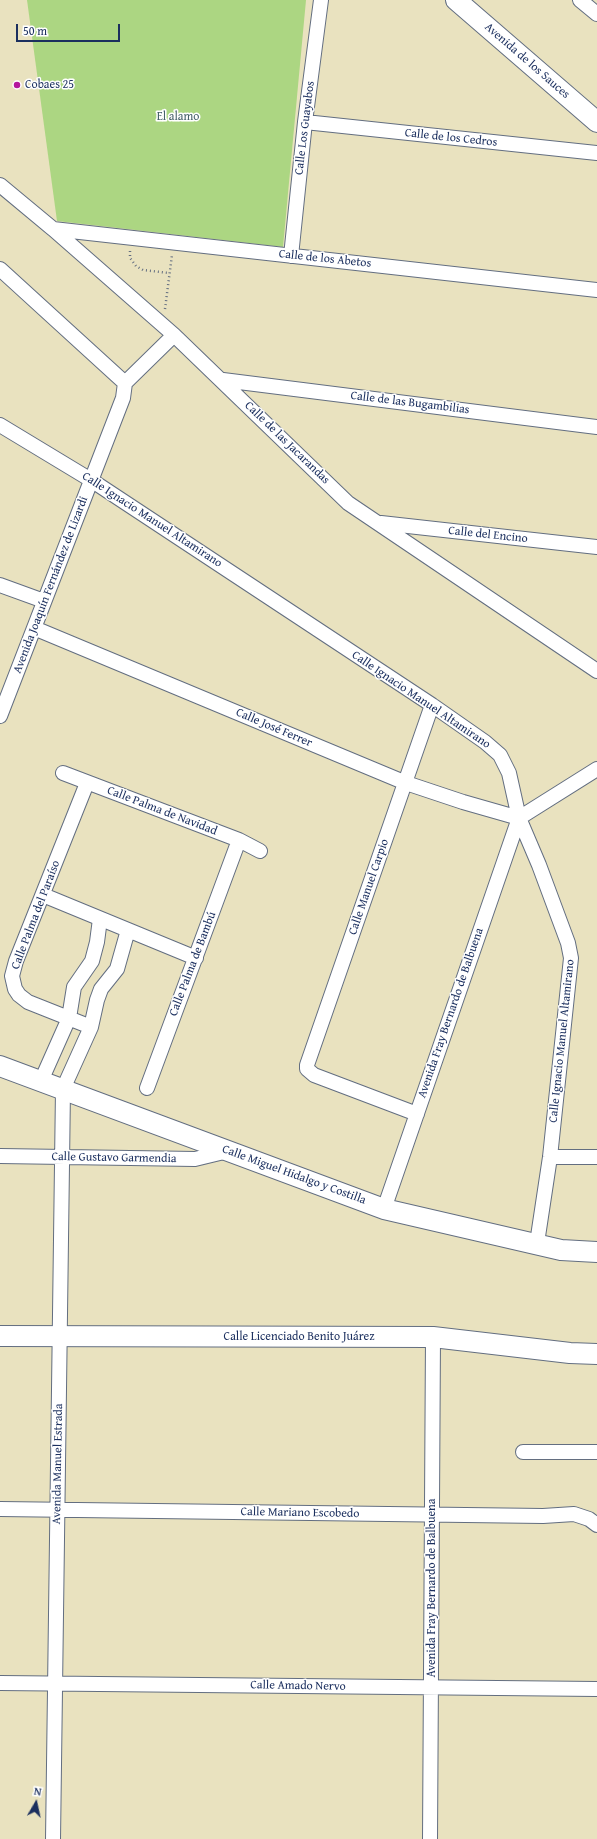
<!DOCTYPE html>
<html>
<head>
<meta charset="utf-8">
<style>
	body { margin:0 }
	#map { position:relative; width:597px; height:1839px; overflow:hidden; background:#e9e2bf; font-family:"Gentium Book Plus",serif }
	canvas { display:block }
	.north { position:absolute; left:16px; top:1783px; width:40px; height:40px; -webkit-text-stroke:3px #fff; paint-order:stroke; rotate:9deg; font-size:11px; font-weight:700; line-height:16px; text-align:center; color:#1b2f5e }
	.north::after { content:''; display:block; margin:auto; width:14px; height:18px; background:#1b2f5e; clip-path:polygon(50% 0,100% 100%,50% 72%,0 100%) }
	.scale { position:absolute; left:16px; top:24px; width:104px; height:18px; box-sizing:border-box; border:2px solid #1b2f5e; border-top:0; padding-left:5px; font-size:12px; line-height:14px; white-space:nowrap; color:#1b2f5e; -webkit-text-stroke:3px #fff; paint-order:stroke }
</style>
</head>
<body>
<div id="map">
<canvas width="597" height="1839"></canvas>
<div class="north">N</div>
<div class="scale">50 m</div>
</div>
<script>
const ctx = document.querySelector('canvas').getContext('2d');
ctx.lineJoin = 'round';
function paint(path, color) { ctx.fillStyle = color; ctx.fill(path, 'evenodd'); }
const poly = rows => new Path2D(rows.map(r => 'M' + r).join(''));
function trace(path, color, width, dash) { ctx.strokeStyle = color; ctx.lineWidth = width; ctx.lineCap = dash ? 'butt' : 'round'; ctx.setLineDash(dash || []); ctx.stroke(path); }
function drawText(font, color, halo, rows, align = 'center') {
  ctx.font = font + ' "Gentium Book Plus",serif'; ctx.lineWidth = 3; ctx.setLineDash([]); ctx.textBaseline = 'middle'; ctx.strokeStyle = halo; ctx.fillStyle = color; for (const [text, x, y, turn = 0] of rows) {
    ctx.save(); ctx.translate(x, y); ctx.rotate((+turn || 0) * Math.PI / 180); ctx.textAlign = isNaN(turn) ? turn : align; if (halo) ctx.strokeText(text, 0, 0); ctx.fillText(text, 0, 0); ctx.restore();
  }
}
const green = poly([
	[27,0,306,0,283,247,57,221]
]);
const path = poly([
	[130,251,130,258,136,266,143,270,169,273],
	[165,309,172,255]
]);
const street = poly([
	[580,0,597,14],
	[305,122,597,153],
	[0,185,53,229,174,335,348,503,597,671],
	[53,229,597,290],
	[291,256,305,122,321,0],
	[0,269,125,383],
	[223,380,597,427],
	[0,425,91,480,432,705,485,742,500,755,509,773,519,818,539,865,568,943,571,958,550,1157,537,1243],
	[381,523,597,547],
	[0,585,44,601],
	[34,628,406,783,463,802,519,818],
	[0,716,123,398,125,383,174,335],
	[63,773,239,840,260,851],
	[87,783,16,961,12,976,15,989,19,995,28,1002,91,1027],
	[519,818,597,769],
	[43,895,196,958],
	[41,1081,69,1018,74,987,92,961,97,942,100,919],
	[147,1088,239,840],
	[417,1114,314,1075,307,1069,307,1065,432,705],
	[0,1156,195,1159,228,1151],
	[550,1157,597,1157],
	[384,1209,519,818],
	[523,1452,597,1452],
	[0,1509,543,1516,574,1514,589,1519,597,1525],
	[0,1683,597,1689],
	[53,1839,63,1089,91,1027,97,1000,101,989,117,969,128,930],
	[430,1839,433,1337]
]);
const secondary = poly([
	[456,0,597,122],
	[0,1066,384,1209,561,1250,597,1252],
	[0,1336,433,1337,570,1353,597,1354]
]);
const markers = [
	[17,85,4,"#b5179e"]
];
const streetNames = [
	["Avenida de los Sauces",527,61,41],
	["Calle Los Guayabos",305,128,-83],
	["Calle de los Cedros",451,138,6],
	["Calle de los Abetos",325,259,6],
	["Calle de las Bugambilias",410,403,7],
	["Calle de las Jacarandas",287,443,44],
	["Calle Ignacio Manuel Altamirano",152,520,33],
	["Calle del Encino",488,535,6],
	["Avenida Joaquín Fernández de Lizardi",51,585,-69],
	["Calle Ignacio Manuel Altamirano",421,700,34],
	["Calle José Ferrer",274,728,23],
	["Calle Palma de Navidad",162,811,21],
	["Calle Manuel Carpio",369,887,-71],
	["Calle Palma del Paraíso",36,915,-69],
	["Calle Palma de Bambú",193,964,-69],
	["Avenida Fray Bernardo de Balbuena",451,1013,-71],
	["Calle Ignacio Manuel Altamirano",562,1041,-84],
	["Calle Gustavo Garmendia",114,1158,1],
	["Calle Miguel Hidalgo y Costilla",294,1175,20],
	["Calle Licenciado Benito Juárez",299,1337],
	["Avenida Manuel Estrada",58,1464,-89],
	["Calle Mariano Escobedo",300,1513,1],
	["Avenida Fray Bernardo de Balbuena",432,1588,-90],
	["Calle Amado Nervo",298,1686,1]
];
const poiNames = [
	["Cobaes 25",25,85]
];
const parkNames = [
	["El alamo",178,117]
];
paint(green, '#acd682');
trace(street, '#636e80', 16);
trace(secondary, '#636e80', 22);
trace(path, '#636e80', 2.5, [1, 3]);
trace(street, '#fff', 14);
trace(secondary, '#fff', 20);
for (const [x, y, r, color] of markers) { const dot = new Path2D(); dot.arc(x, y, r, 0, 2 * Math.PI); ctx.fillStyle = color; ctx.fill(dot); trace(dot, '#fff', 1.5); }
drawText('12px', '#1b2f5e', '#fff', streetNames);
drawText('12px', '#1b2f5e', '#fff', poiNames, 'left');
drawText('12px', '#466169', '#fff', parkNames);
</script>
</body>
</html>
